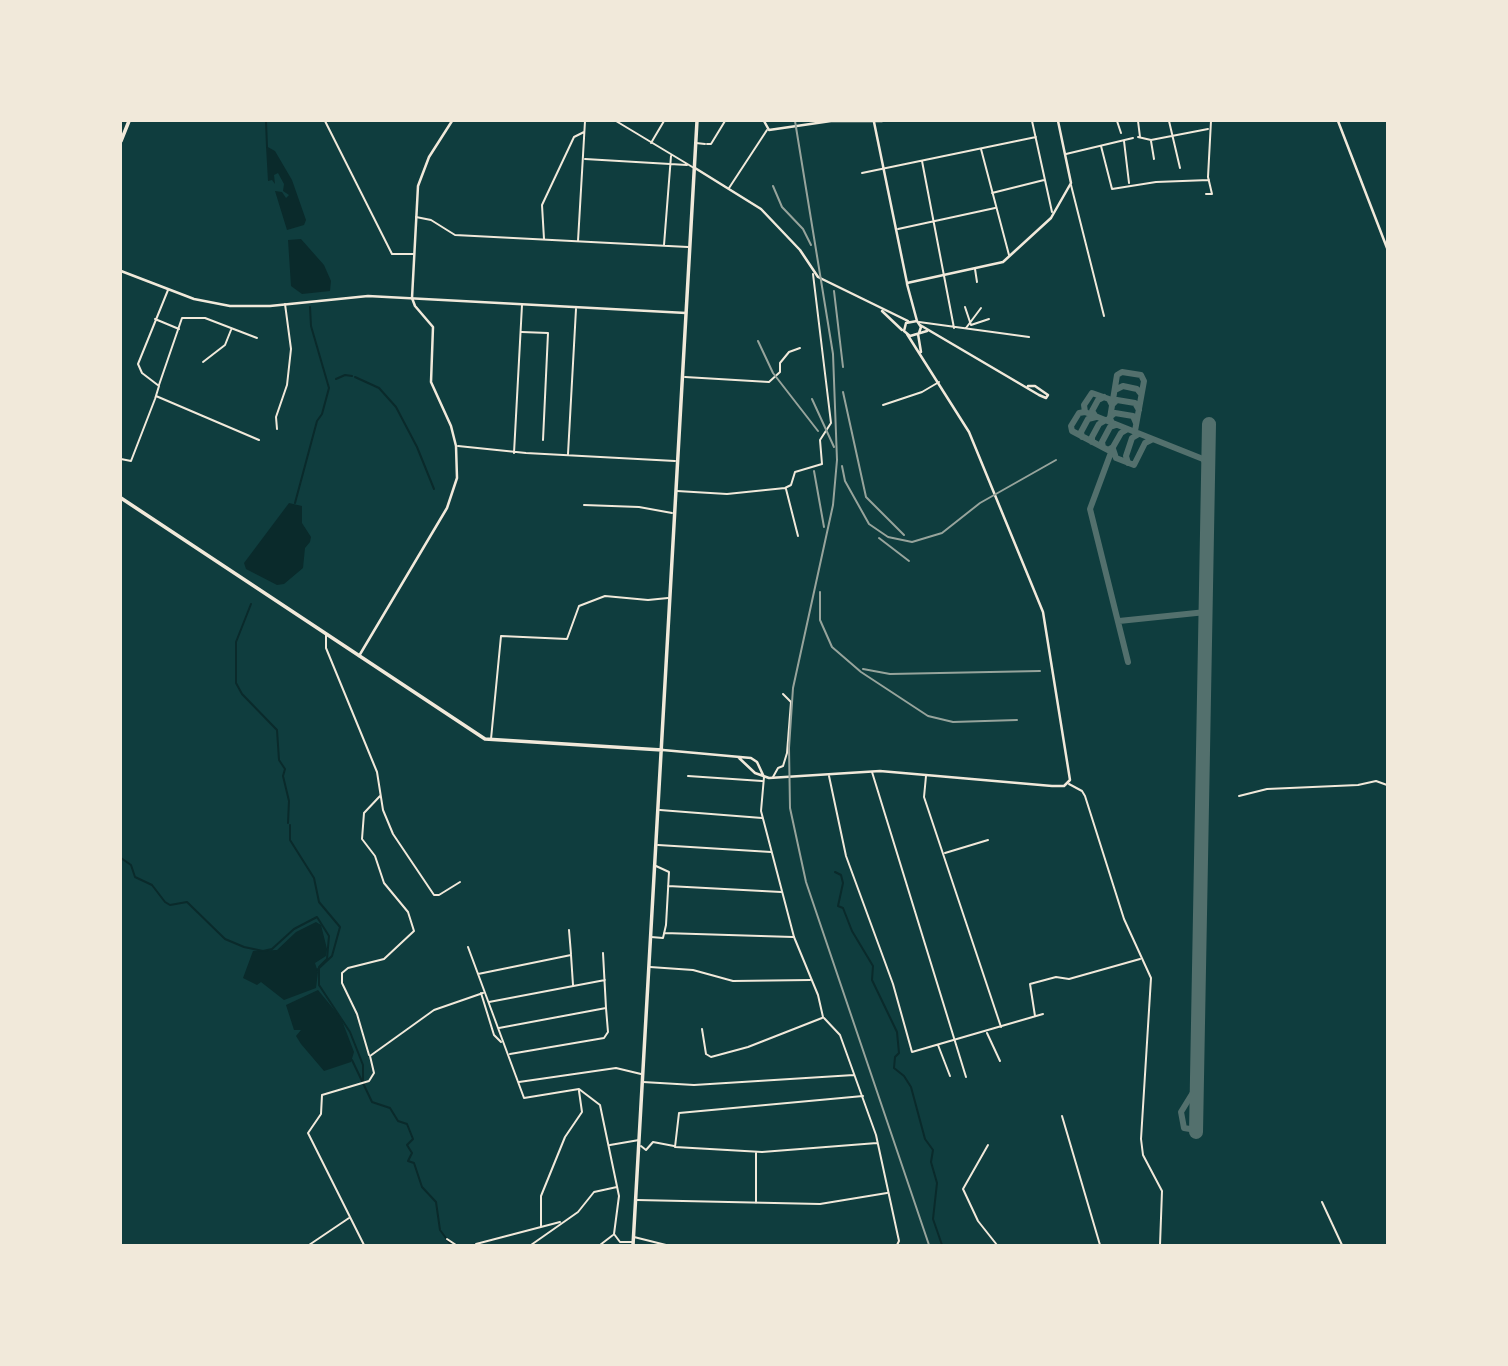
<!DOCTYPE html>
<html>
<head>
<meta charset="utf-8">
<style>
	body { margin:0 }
	#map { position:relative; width:1508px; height:1366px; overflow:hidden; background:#0f3d3e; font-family:"Noto Sans",sans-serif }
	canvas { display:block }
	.frame { position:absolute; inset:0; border:122px solid #f1e9da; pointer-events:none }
</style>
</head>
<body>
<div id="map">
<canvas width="1508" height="1366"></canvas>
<div class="frame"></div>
</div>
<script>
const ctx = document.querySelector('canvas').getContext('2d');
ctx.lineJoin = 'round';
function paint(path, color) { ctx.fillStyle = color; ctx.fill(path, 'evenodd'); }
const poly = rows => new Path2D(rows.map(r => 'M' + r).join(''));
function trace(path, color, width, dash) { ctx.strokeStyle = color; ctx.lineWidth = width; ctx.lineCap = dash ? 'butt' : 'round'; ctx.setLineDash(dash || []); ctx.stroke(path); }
const water = poly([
	[266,146,275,151,292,180,306,220,304,225,287,230,275,191,282,192,286,198,289,195,283,191,284,184,278,173,274,175,275,184,272,180,268,181],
	[301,239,324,265,331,281,330,291,302,294,291,286,288,240],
	[289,503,302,506,302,523,311,537,310,542,305,548,303,568,284,584,277,585,246,569,244,563],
	[316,922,321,925,327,949,326,956,315,963,318,972,316,988,284,1000,261,982,257,985,243,978,253,951,277,950,296,932],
	[318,990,341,1018,354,1052,351,1062,324,1071,301,1044,296,1036,301,1030,294,1030,286,1005]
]);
const stream = poly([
	[266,121,267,147],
	[355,377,379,388,396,407,417,447,434,489],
	[336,379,345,375,352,376],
	[295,503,317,421,322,414,329,388,311,326,310,307],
	[251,604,236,642,236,683,242,694,277,730,279,760,285,769,283,776,289,801,288,823],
	[290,825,290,840,314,878,319,902,340,927,332,956,317,970],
	[121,858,131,865,135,877,152,885,165,902,170,905,187,902,225,939,244,947,263,951,272,949,294,929,317,917,329,936,327,959,319,967,319,985,350,1032,363,1065,363,1083],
	[835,872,841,875,843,883,838,906,843,908,852,931,873,966,872,980,897,1032,899,1053,895,1057,894,1068,904,1076,911,1087,925,1139,933,1150,931,1162,937,1183,933,1219,942,1245],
	[352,1060,372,1102,390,1108,398,1121,407,1124,413,1139,407,1145,412,1153,408,1161,414,1163,422,1187,436,1202,440,1230,451,1245]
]);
const taxiway = poly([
	[1115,390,1123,386,1137,389,1141,394],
	[1085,412,1084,405,1092,393,1109,399,1112,405,1117,400,1135,403,1139,410],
	[1110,417,1115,413,1133,416,1136,423],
	[1112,423,1110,418,1117,375,1122,372,1141,375,1144,381,1135,431,1137,435,1132,438,1126,456,1128,463],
	[1126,430,1121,433,1113,447,1090,509,1128,662],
	[1082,437,1081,432,1088,419,1096,417,1092,411,1098,400,1104,397],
	[1092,442,1092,437,1099,424,1106,420],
	[1103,447,1102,442,1110,427,1116,425],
	[1113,447,1108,450,1072,431,1071,426,1079,413,1085,412,1203,459],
	[1113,449,1116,458,1134,465,1145,443,1151,440],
	[1208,466,1203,459,1209,452],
	[1119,621,1206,612],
	[1196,1130,1184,1128,1181,1112,1197,1086]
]);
const runway = poly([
	[1196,1132,1209,424]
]);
const minor = poly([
	[325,121,392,254,413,254],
	[616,121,694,168],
	[1032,121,1052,212],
	[1117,121,1121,133],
	[1138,121,1140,137],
	[1169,121,1180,168],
	[1138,137,1151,140,1208,129],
	[1124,141,1129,183],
	[1151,141,1154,159],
	[651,143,664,121],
	[696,143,705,144],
	[707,144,711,144,725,121],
	[1101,146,1112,189,1156,182,1209,180],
	[981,149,1009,255],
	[1066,154,1133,138],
	[585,159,687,165],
	[922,161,954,328],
	[862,173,1036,137],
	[1071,185,1104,316],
	[729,188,767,130],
	[992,193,1044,180],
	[1206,194,1212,194,1208,177,1211,121],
	[416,217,431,220,455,235,688,247],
	[898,229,995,208],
	[544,239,542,205,574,137,584,132],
	[578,241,585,121],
	[664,245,671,156],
	[975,269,977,282],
	[965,307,971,325,989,319],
	[155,319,179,329],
	[919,322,1029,337],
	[966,328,981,308],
	[522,332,548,333,543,440],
	[203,362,225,345,231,330],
	[685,377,769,382,780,372,780,363,789,352,800,348],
	[159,385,182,318,205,318,257,338],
	[156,396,259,440],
	[883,405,922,392,939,382],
	[277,429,276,417,287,385,291,349,285,304],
	[458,446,526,453,675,461],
	[514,453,522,305],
	[568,454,576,309],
	[121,459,131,461,155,399,159,386,142,373,138,364,168,290],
	[786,489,798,536],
	[677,491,727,494,785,488,791,485,795,472,822,464,820,440,831,423,813,274],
	[584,505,639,507,672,513],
	[326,635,326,648,377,772,383,810,393,834,434,895,439,895,460,882],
	[491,739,501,636,567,639,579,606,605,596,648,600,668,598],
	[872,772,966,1077],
	[688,776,762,781],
	[829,776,846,856,893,984,912,1052,1043,1014],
	[926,776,924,797,1001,1027],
	[764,777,761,811,794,937,818,995,823,1017],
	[773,777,778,768,783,766,787,753,791,702,783,694],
	[1069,784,1082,791,1085,796,1124,919,1151,978,1141,1139,1143,1155,1162,1191,1160,1245],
	[1239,796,1267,789,1358,785,1376,781,1387,785],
	[660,810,762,818],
	[658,845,771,852],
	[945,853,988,840],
	[668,886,781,892],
	[569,930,571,954],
	[664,933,793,937],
	[651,937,663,938,666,925,669,872,656,866],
	[468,947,524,1098,579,1089,600,1105,619,1196,614,1234,620,1242,632,1242],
	[603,953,606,1008],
	[650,967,693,970,733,981,810,980],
	[478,974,571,955,573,985],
	[481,993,494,1035,501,1042],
	[489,1002,605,980],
	[1035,1016,1030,984,1056,977,1069,979,1140,959],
	[824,1018,840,1035,876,1135,899,1241,897,1245],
	[499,1028,606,1008,608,1032,604,1038,510,1054],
	[702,1029,706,1054,711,1057,748,1047,822,1018],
	[987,1033,1000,1061],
	[938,1045,950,1076],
	[369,1055,357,1014,342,983,342,973,348,968,384,959,414,931,408,912,384,883,375,856,362,839,364,813,380,796],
	[519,1082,616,1068,641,1074],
	[643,1082,694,1085,854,1075],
	[863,1096,679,1113,675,1147,762,1152,877,1143],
	[1062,1116,1100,1245],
	[610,1145,639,1140],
	[988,1145,963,1189,978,1221,997,1245],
	[641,1146,646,1150,653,1142,674,1146],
	[756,1153,756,1203],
	[637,1200,820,1204,887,1193],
	[1322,1202,1342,1245],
	[541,1226,541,1196,565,1137,582,1112,579,1091],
	[634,1237,666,1245],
	[447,1239,456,1245],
	[476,1244,560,1222],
	[309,1245,349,1218],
	[364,1245,308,1133,321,1114,322,1095,369,1081,374,1073,370,1056,434,1010,483,993],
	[531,1245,578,1212,594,1192,617,1187],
	[600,1245,613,1235],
	[1363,1245,1375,1245]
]);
const tertiary = poly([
	[1338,121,1387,248],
	[695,168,761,209,800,250,818,277,908,321],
	[907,284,917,321],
	[882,311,902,330],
	[920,325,1039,395,1046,398,1048,395,1035,386,1028,386],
	[919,333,921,327,917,321,906,323,904,331,910,336,927,331],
	[918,334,921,352],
	[359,656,447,508,457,478,456,446,451,426,431,382,433,327,415,306,412,298,418,186,429,157,452,121],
	[663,750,751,758,757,762,764,777],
	[738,757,755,773,769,778,880,771,1052,786,1064,786,1070,780,1043,612,969,432,907,334]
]);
const secondary = poly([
	[764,121,769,130,831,121,882,121],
	[874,122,907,283,1003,262,1051,218,1071,183,1058,121],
	[121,271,194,299,230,306,270,306,368,296,686,313]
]);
const primary = poly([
	[121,141,129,121],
	[121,498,485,739,662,750],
	[633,1245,697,121]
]);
const rail = poly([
	[795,121,833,354,837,460,833,505,793,688,789,748,790,808,806,882,929,1245],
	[773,186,782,207,803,229,811,245],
	[834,291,843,367],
	[758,341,773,373,818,431],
	[843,392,866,497,904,535],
	[812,399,834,447],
	[842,466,845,481,869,524,888,537,912,542,942,533,980,503,1056,460],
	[814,471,824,527],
	[879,538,909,561],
	[820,592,820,620,832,647,861,672,928,716,953,722,1017,720],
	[863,669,890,674,1040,671]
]);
paint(water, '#0a2a2b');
trace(stream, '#0a2a2b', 2);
trace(taxiway, '#53706d', 6);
trace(runway, '#53706d', 14);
trace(minor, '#f1e9da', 2);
trace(tertiary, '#f1e9da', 2.5);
trace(secondary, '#f1e9da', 2.5);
trace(primary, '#f1e9da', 3.5);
trace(rail, '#97a49c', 2);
</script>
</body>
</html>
